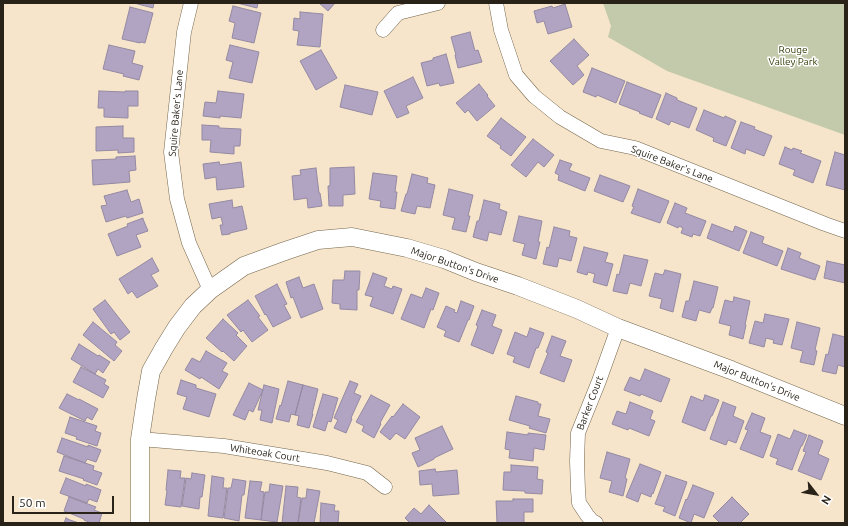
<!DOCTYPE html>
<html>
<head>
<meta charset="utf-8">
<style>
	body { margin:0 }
	#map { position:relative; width:848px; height:526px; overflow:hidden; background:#f6e5ca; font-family:Ubuntu,sans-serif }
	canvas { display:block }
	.frame { position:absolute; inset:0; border:4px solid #282218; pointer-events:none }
	.north { position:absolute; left:796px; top:474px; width:40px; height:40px; -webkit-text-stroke:3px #fff; paint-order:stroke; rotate:121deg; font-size:11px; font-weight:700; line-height:16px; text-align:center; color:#282218 }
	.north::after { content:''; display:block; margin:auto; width:14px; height:18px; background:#282218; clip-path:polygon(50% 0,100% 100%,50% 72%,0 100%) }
	.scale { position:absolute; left:12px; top:496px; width:102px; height:18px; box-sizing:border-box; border:2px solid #282218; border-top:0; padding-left:5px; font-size:12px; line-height:14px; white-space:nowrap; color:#282218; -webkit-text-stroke:3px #fff; paint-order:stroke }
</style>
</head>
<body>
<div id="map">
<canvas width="848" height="526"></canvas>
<div class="frame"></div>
<div class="north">N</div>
<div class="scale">50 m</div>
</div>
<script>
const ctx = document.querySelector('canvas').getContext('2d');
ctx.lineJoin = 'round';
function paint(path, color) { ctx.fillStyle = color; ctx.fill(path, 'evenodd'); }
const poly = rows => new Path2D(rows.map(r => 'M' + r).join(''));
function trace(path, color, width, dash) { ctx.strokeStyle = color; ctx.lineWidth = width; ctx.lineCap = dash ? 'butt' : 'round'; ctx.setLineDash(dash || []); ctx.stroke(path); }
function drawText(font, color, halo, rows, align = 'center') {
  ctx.font = font + ' Ubuntu,sans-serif'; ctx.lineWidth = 3; ctx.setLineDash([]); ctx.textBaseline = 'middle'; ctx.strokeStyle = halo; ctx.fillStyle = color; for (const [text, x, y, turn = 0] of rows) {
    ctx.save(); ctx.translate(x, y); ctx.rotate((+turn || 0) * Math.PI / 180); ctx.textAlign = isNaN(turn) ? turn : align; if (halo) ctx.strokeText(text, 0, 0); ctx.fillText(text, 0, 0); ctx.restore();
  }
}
const green = poly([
	[603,3,845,3,845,135,667,71,608,37,611,26]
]);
const building = poly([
	[134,3,154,3,153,8,134,3],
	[237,3,258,3,257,8,237,3],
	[319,3,335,3,328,11,319,3],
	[565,4,572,27,548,34,544,21,537,23,534,11,552,6,553,8,565,4],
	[233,6,261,13,254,43,232,38,235,23,229,21,233,6],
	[130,7,153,13,145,43,141,42,140,43,122,39,130,7],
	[300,12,323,14,320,47,297,45,299,31,293,30,294,18,300,19,300,12],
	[470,32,475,51,478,50,482,62,458,68,455,55,456,55,451,37,470,32],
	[574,39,589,55,577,66,584,75,573,85,550,61,574,39],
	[109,45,135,51,132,63,143,66,139,80,123,76,124,74,103,69,109,45],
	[230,45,259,52,252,83,229,78,233,62,226,60,230,45],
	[321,50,337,78,316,90,300,61,321,50],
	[446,54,454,83,440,86,439,83,427,86,421,63,433,60,433,58,446,54],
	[592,68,625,81,616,103,597,95,596,97,583,92,592,68],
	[413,77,423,98,406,106,409,113,397,118,384,91,413,77],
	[627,82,661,95,652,118,639,113,640,112,619,104,627,82],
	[479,84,487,94,488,95,487,96,495,106,477,121,468,110,465,113,456,103,479,84],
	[345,85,378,92,372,115,340,107,345,85],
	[99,91,125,92,125,91,138,91,138,106,128,106,128,118,104,117,104,108,98,108,99,91],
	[218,91,244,94,241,118,220,116,220,118,203,116,205,102,216,103,218,91],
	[666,93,677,98,677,100,697,108,689,128,671,121,669,125,656,119,666,93],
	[704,110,724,118,725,116,736,121,726,146,713,141,714,138,696,130,704,110],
	[501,118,526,137,511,156,500,148,501,146,487,136,501,118],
	[741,122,755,127,754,129,772,136,764,156,746,149,745,154,731,148,741,122],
	[202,125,219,126,219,128,241,129,240,146,234,146,234,154,210,152,211,140,202,140,202,125],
	[123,126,123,138,134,138,134,152,118,153,118,150,96,151,96,127,123,126],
	[533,139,554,155,544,167,538,162,526,177,511,165,533,139],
	[785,147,792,150,793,148,802,151,800,153,821,161,813,183,793,175,795,170,779,164,785,147],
	[835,152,845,155,845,190,826,185,835,152],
	[135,156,136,170,129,171,130,182,93,185,92,160,116,159,116,157,135,156],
	[560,160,572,164,569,170,590,178,585,191,558,180,559,175,555,173,560,160],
	[219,162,220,165,241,162,244,187,217,190,216,177,205,179,203,164,219,162],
	[354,167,355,194,343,195,343,206,329,206,328,186,330,186,330,168,354,167],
	[316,168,319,193,320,193,322,206,308,208,307,198,294,200,292,176,301,175,300,170,316,168],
	[373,173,397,176,395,192,397,192,395,209,380,207,381,201,369,199,373,173],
	[412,174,428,178,427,183,435,185,430,208,417,206,415,214,401,211,406,194,407,194,412,174],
	[600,175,630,186,623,202,594,191,600,175],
	[449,189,473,195,468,216,470,216,466,232,452,229,455,218,443,215,449,189],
	[638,189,669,201,660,223,631,213,634,207,632,206,638,189],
	[127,190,131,202,139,199,143,213,127,218,126,216,106,222,101,206,107,205,104,196,127,190],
	[232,200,233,208,242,206,247,229,230,233,230,234,222,235,220,225,223,225,221,217,212,219,209,204,232,200],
	[484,200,500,204,499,209,507,212,501,235,489,232,487,241,473,237,477,221,479,221,484,200],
	[675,203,687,208,685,213,706,221,700,236,693,234,692,237,681,233,683,228,679,226,678,228,667,223,675,203],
	[519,216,542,221,538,242,540,242,536,259,522,255,525,244,513,241,519,216],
	[143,219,148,231,136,235,141,247,117,256,108,234,128,226,127,224,143,218,143,219],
	[712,224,733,232,735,226,747,231,739,251,707,238,712,224],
	[554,227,570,231,569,236,577,238,571,261,559,258,557,267,543,264,547,247,549,248,554,227],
	[751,232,764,237,762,243,783,251,777,266,743,253,751,232],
	[584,247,608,253,605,262,613,264,607,286,593,282,595,274,588,272,587,275,577,272,584,247],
	[788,248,801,253,799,258,820,266,815,280,781,269,788,248],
	[624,255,648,260,641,286,630,283,627,294,613,291,617,274,619,275,624,255],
	[152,258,159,271,151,275,158,286,137,298,132,291,128,294,119,279,152,258],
	[827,261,845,265,845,283,824,278,827,261],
	[665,270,681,274,673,312,660,308,662,299,649,296,655,273,663,275,665,270],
	[345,271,360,271,359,290,357,290,357,310,340,309,340,304,332,303,333,280,344,280,345,271],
	[373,273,387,278,384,286,392,289,393,286,402,289,393,314,370,306,373,297,365,295,373,273],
	[299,277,303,288,314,284,323,309,301,318,293,297,291,298,286,282,299,277],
	[694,281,718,287,713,308,712,308,710,313,699,310,696,321,682,317,686,301,689,301,694,281],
	[277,284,287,304,284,305,291,318,273,327,266,314,265,315,255,296,277,284],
	[426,288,439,293,433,310,431,309,424,328,401,319,411,294,422,298,426,288],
	[734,297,750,301,745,325,746,325,743,339,729,335,731,326,719,323,725,300,733,302,734,297],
	[105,300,130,332,120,340,114,332,111,334,93,309,105,300],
	[248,300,260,316,258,317,268,330,252,342,243,330,241,332,227,315,248,300],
	[461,301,474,306,469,320,468,320,459,342,444,336,446,331,437,327,446,306,455,310,454,312,457,313,461,301],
	[482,310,496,315,492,326,502,330,493,354,471,345,478,326,476,325,482,310],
	[765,314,789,319,782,345,773,343,774,340,766,338,764,347,749,343,755,321,763,323,765,314],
	[223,319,238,333,236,335,247,346,234,361,223,351,222,352,206,338,223,319],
	[93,322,117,342,115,345,122,351,114,361,83,335,93,322],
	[797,322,820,328,815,350,817,351,814,365,800,362,803,351,791,348,797,322],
	[530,328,544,333,538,348,536,348,529,368,513,362,515,357,507,354,515,332,527,337,530,328],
	[833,334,845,337,845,367,838,365,836,374,822,371,826,354,828,355,833,334],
	[552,336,566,341,560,356,572,360,564,382,540,373,548,353,546,352,552,336],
	[79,344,98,356,99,355,110,362,103,373,98,369,95,374,71,359,79,344],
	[206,351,227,363,222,371,228,374,219,389,201,377,200,379,185,370,192,358,200,362,206,351],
	[81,367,106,380,104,384,109,387,103,398,73,382,81,367],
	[645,369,670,379,661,402,641,394,640,396,624,390,630,377,640,381,645,369],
	[181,380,196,385,196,388,216,394,209,417,183,409,187,397,177,394,181,380],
	[288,381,303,385,295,415,291,414,289,422,276,419,280,405,281,406,288,381],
	[350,381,358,384,354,393,361,396,351,418,352,419,346,433,334,428,338,420,334,418,350,381],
	[249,383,263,390,253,412,249,410,245,420,233,415,249,383],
	[264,385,279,389,272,423,260,420,262,410,258,410,264,385],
	[303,385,318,389,312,414,313,414,309,428,297,425,299,416,295,415,303,385],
	[67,394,79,400,79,399,98,409,92,420,87,417,85,421,59,408,67,394],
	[323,394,338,398,331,422,328,421,325,431,313,427,323,394],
	[371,395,390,405,380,423,381,424,374,438,362,431,364,426,356,422,371,395],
	[705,395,719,400,712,416,711,416,705,431,682,422,691,396,703,401,705,395],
	[516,396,538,402,538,404,541,404,538,416,550,419,546,433,529,428,530,426,509,420,516,396],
	[630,402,653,411,650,419,655,421,649,436,629,428,628,430,612,424,617,411,626,414,630,402],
	[723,402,736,407,733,416,744,421,736,443,728,440,726,445,710,439,723,402],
	[403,404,420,417,405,439,396,433,390,440,380,432,392,416,393,417,403,404],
	[752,413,765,418,760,432,771,436,763,458,740,449,748,430,745,429,752,413],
	[70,417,97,426,95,431,101,433,97,446,76,439,77,437,65,433,70,417],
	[442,426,453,449,434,458,434,459,418,467,412,453,420,450,415,438,442,426],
	[794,430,807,435,802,446,801,446,792,470,776,464,778,459,770,456,778,434,790,439,794,430],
	[507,432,528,435,528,433,546,435,544,450,534,448,533,461,509,458,510,450,505,449,507,432],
	[809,435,823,441,818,454,829,459,821,480,798,471,806,452,803,451,809,435],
	[62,438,88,447,88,445,101,450,96,462,87,459,85,463,57,452,62,438],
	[607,452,630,459,625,478,627,479,623,496,609,492,612,481,600,478,607,452],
	[64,456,94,466,93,470,102,473,97,485,83,480,84,479,59,471,64,456],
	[640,464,661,472,653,494,652,493,651,497,641,493,638,502,626,497,640,464],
	[511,465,538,467,537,479,543,480,542,494,525,493,525,491,503,490,504,472,511,472,511,465],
	[435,469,436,472,457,470,459,494,433,496,432,484,420,485,419,471,435,469],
	[168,470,181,471,180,478,185,478,181,507,165,505,167,491,166,490,168,470],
	[192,473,205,475,202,497,200,497,199,509,182,506,186,478,191,479,192,473],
	[666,475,687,482,675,516,663,511,665,507,655,504,666,475],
	[212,476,224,478,223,488,227,488,223,518,208,516,212,476],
	[66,478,86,486,86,484,101,490,97,502,89,499,87,503,60,493,66,478],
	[233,479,246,481,244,495,242,495,239,521,224,518,228,488,231,488,233,479],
	[250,481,262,482,260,491,264,492,261,520,245,518,250,481],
	[270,484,283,486,277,522,261,520,265,492,269,492,270,484],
	[693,485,714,493,704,518,694,514,691,523,679,518,686,499,687,500,693,485],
	[286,486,298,487,297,497,301,498,298,523,282,523,286,486],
	[307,489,320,491,314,523,298,523,302,498,306,498,307,489],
	[69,497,96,507,94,510,102,513,99,523,91,523,84,520,84,519,64,511,69,497],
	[732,497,749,514,740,523,720,523,713,516,732,497],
	[513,499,533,499,533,512,524,512,524,523,497,523,496,501,513,501,513,499],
	[321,503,335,505,334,511,339,511,338,523,320,523,321,503],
	[429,505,446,522,446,523,410,523,405,518,414,508,421,514,429,505],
	[66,518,70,520,79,523,64,523,66,518]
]);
const minor = poly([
	[191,3,184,32,171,152,177,199,189,243,210,290],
	[496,3,501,30,516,75,534,96,560,117,601,141,635,148,825,224,845,231],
	[383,30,398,13,438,3],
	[140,439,224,446,327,463,367,473,385,487],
	[596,523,592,521,587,515,579,503,578,490,577,461,578,433,599,381,618,328]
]);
const tertiary = poly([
	[140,523,140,439,146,399,151,371,164,348,177,327,193,306,210,290,244,266,285,251,318,240,352,237,407,248,444,259,476,272,518,286,577,309,618,328,731,370,845,416]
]);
const parkNames = [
	["Rouge",793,50],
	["Valley Park",793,62]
];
const streetNames = [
	["Squire Baker's Lane",176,113,-85],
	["Squire Baker's Lane",672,164,21],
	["Major Button's Drive",455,265,19],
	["Major Button's Drive",757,381,22],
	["Barker Court",590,403,-69],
	["Whiteoak Court",265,453,9]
];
paint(green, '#c2caab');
paint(building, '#b1a4c2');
trace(building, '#9489a3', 1);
trace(minor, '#74664d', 15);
trace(tertiary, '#74664d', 19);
trace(minor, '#fff', 14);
trace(tertiary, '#fff', 18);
drawText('10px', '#323b04', '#fff', parkNames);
drawText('10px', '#282218', '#fff', streetNames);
</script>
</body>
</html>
